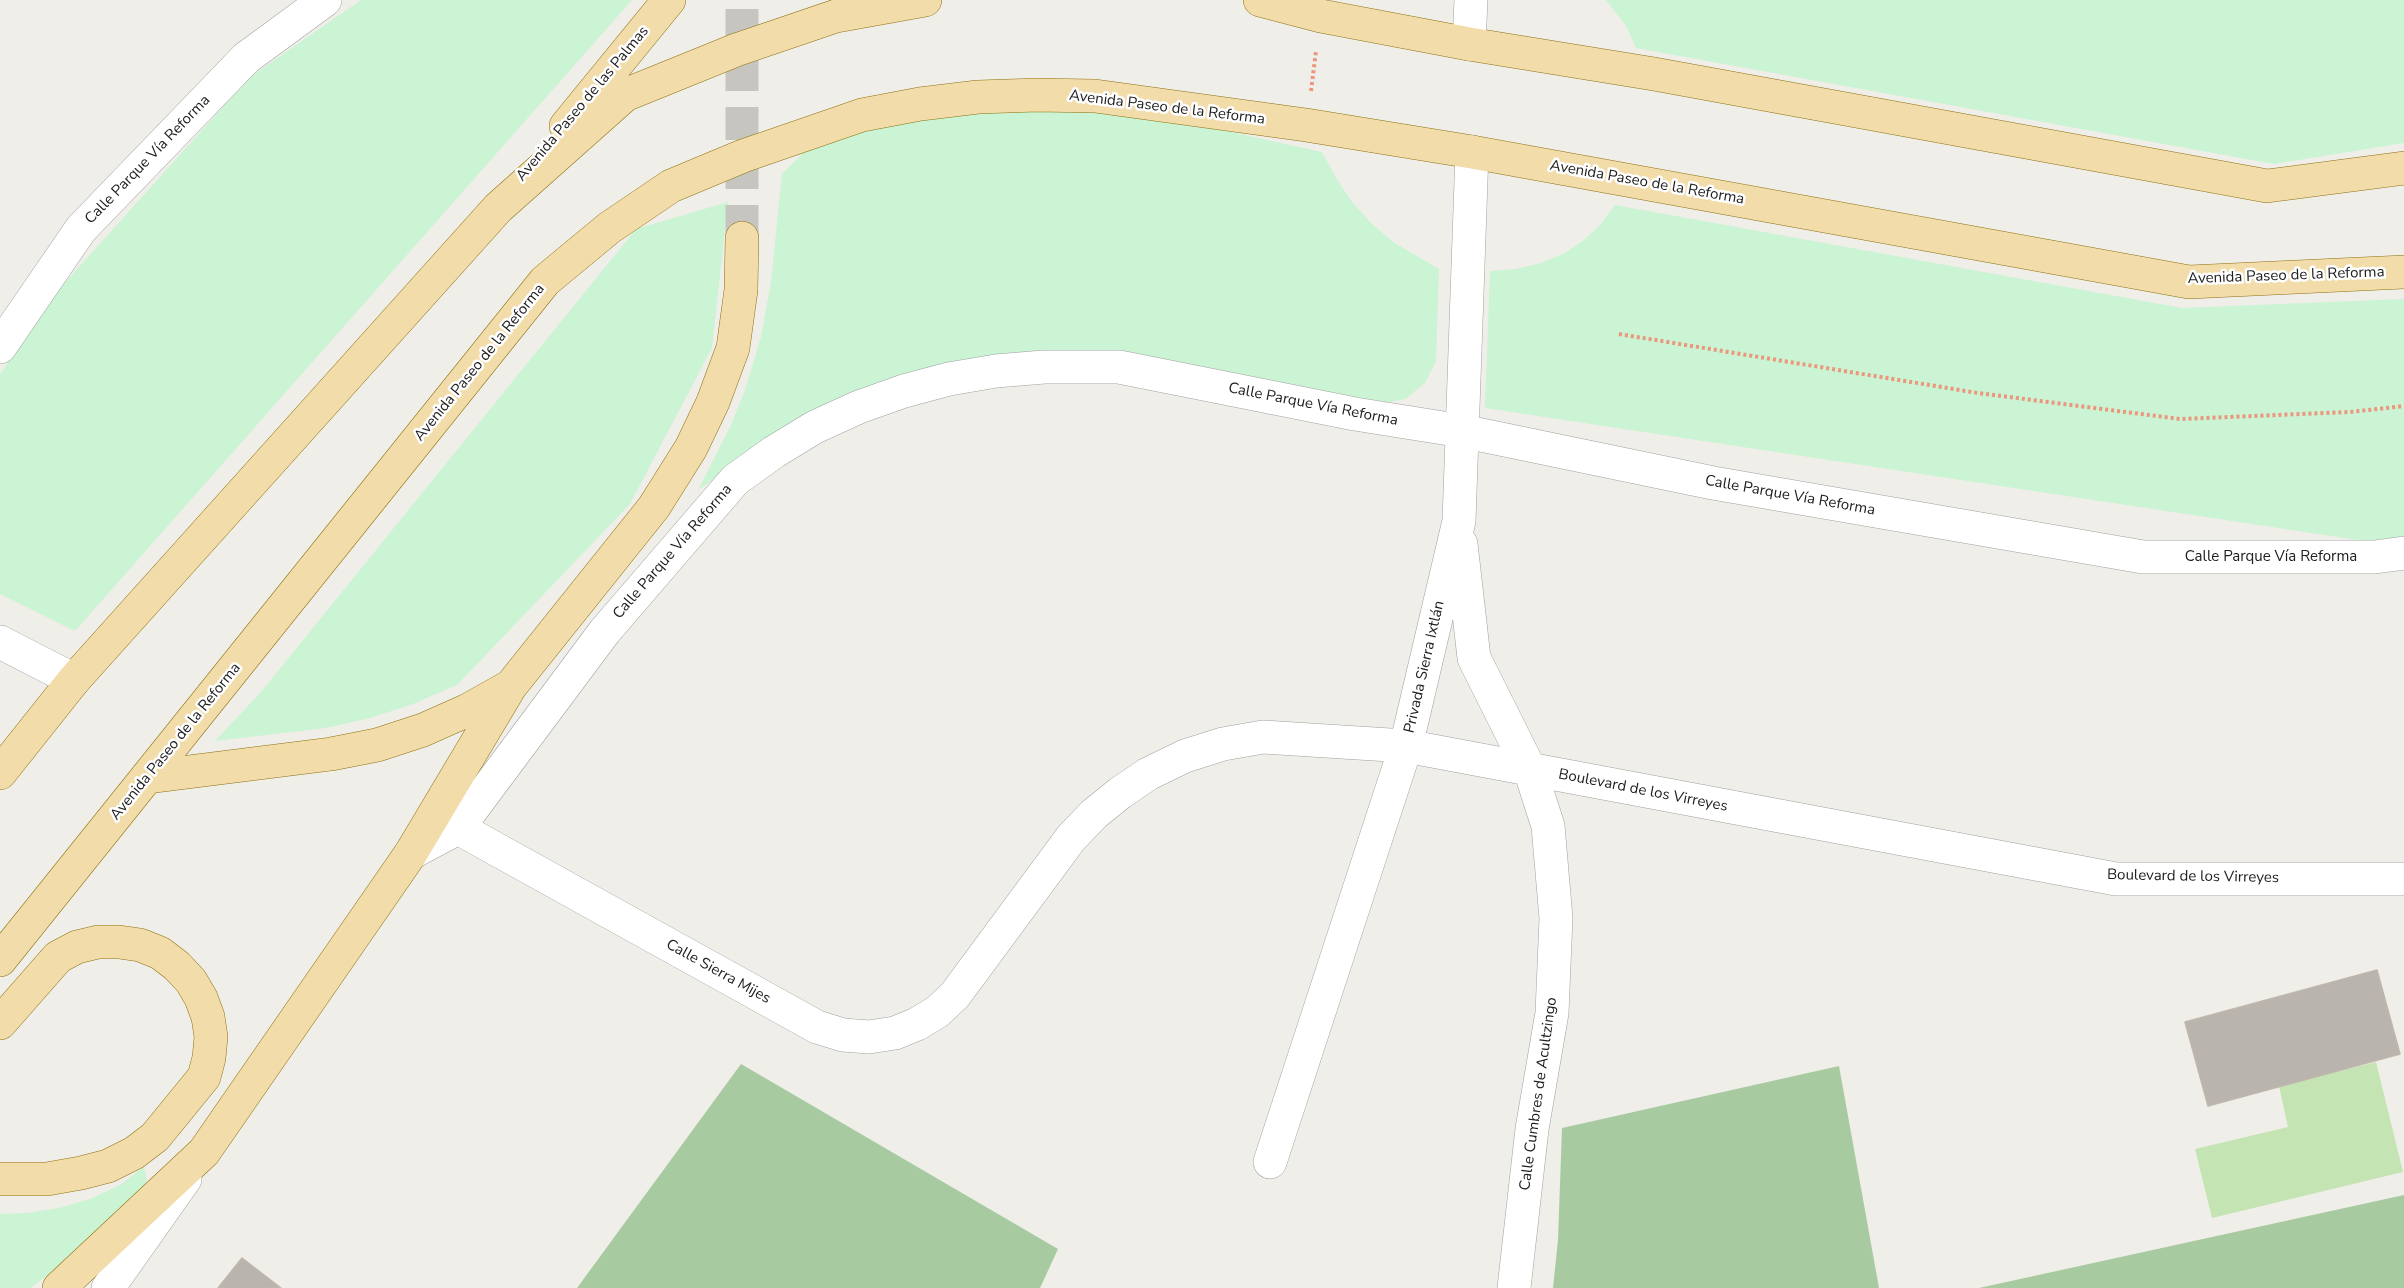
<!DOCTYPE html>
<html>
<head>
<meta charset="utf-8">
<style>
	body { margin:0 }
	canvas { display:block; background:#f0eee8 }
</style>
</head>
<body>
<canvas width="2404" height="1288"></canvas>
<script>
const ctx = document.querySelector('canvas').getContext('2d');
ctx.lineJoin = 'round';
function paint(path, color) { ctx.fillStyle = color; ctx.fill(path, 'evenodd'); }
const poly = rows => new Path2D(rows.map(r => 'M' + r).join(''));
function trace(path, color, width, dash) { ctx.strokeStyle = color; ctx.lineWidth = width; ctx.lineCap = dash ? 'butt' : 'round'; ctx.setLineDash(dash || []); ctx.stroke(path); }
function drawText(font, color, halo, rows, align = 'center') {
  ctx.font = font + ' "Nunito Sans",sans-serif'; ctx.lineWidth = 5; ctx.setLineDash([]); ctx.textBaseline = 'middle'; ctx.strokeStyle = halo; ctx.fillStyle = color; for (const [text, x, y, turn = 0] of rows) {
    ctx.save(); ctx.translate(x, y); ctx.rotate((+turn || 0) * Math.PI / 180); ctx.textAlign = isNaN(turn) ? turn : align; if (halo) ctx.strokeText(text, 0, 0); ctx.fillText(text, 0, 0); ctx.restore();
  }
}
const grass = poly([
	[2376,1062,2403,1172,2212,1218,2195,1149,2288,1127,2279,1086]
]);
const forest = poly([
	[741,1064,1058,1249,1040,1288,577,1288],
	[1839,1066,1879,1288,1553,1288,1558,1240,1562,1128],
	[2404,1195,2404,1288,1979,1288]
]);
const park = poly([
	[361,0,632,0,75,631,0,594,0,375,42,308,250,77],
	[1606,0,2404,0,2404,143,2274,164,1636,48,1626,26],
	[1037,110,1093,112,1208,127,1322,152,1336,178,1352,202,1372,224,1393,242,1439,269,1436,361,1425,383,1405,399,1380,404,1044,355,768,441,698,490,731,425,745,390,761,337,771,282,782,174,805,151,866,131,922,119,979,112],
	[728,202,712,348,630,504,457,685,413,704,370,718,326,728,215,741,261,692,636,229],
	[1615,205,2182,308,2404,299,2404,547,1485,408,1490,271,1516,269,1541,263,1565,253,1584,240,1601,224],
	[144,1167,147,1181,129,1207,71,1259,30,1288,0,1288,0,1214,27,1213,59,1208,90,1199,120,1185]
]);
const building = poly([
	[2377,970,2400,1054,2208,1106,2185,1022,2377,970],
	[242,1258,281,1288,218,1288,242,1258]
]);
const majorTunnel = poly([
	[742,238,742,0]
]);
const path = poly([
	[1311,91,1316,51],
	[1619,334,1978,393,2180,419,2350,412,2404,406]
]);
const minor = poly([
	[1469,44,1471,0],
	[0,347,81,229,246,58,325,0],
	[1461,544,1474,658,1530,770,1548,826,1556,918,1552,1013,1532,1129,1514,1288],
	[0,642,74,680],
	[458,828,817,1027,843,1035,869,1037,895,1033,917,1024,937,1012,955,995,1071,838,1094,814,1120,793,1148,774,1185,756,1223,744,1263,737,1406,746,2116,879,2404,879],
	[411,853,458,828,605,631,735,480,774,452,815,427,859,407,904,391,949,379,996,371,1044,367,1119,367,1355,414,1462,431,1713,483,2143,557,2375,557,2404,553],
	[1270,1162,1406,746,1459,521,1472,152],
	[108,1288,185,1179]
]);
const major = poly([
	[1260,0,1321,16,1469,44,1654,74,2267,186,2404,168],
	[566,126,669,0],
	[0,773,74,680,498,208,625,95,736,50,836,16,925,0],
	[148,777,331,754,377,745,423,730,468,710,509,687],
	[0,960,545,281,609,228,671,186,743,156,862,115,920,104,978,97,1037,95,1095,96,1306,125,1472,152,2189,282,2404,272],
	[0,1023,58,957,77,947,98,942,119,942,140,945,160,953,177,966,191,981,201,998,208,1017,211,1037,209,1058,204,1077,155,1137,134,1153,108,1166,81,1173,47,1179,0,1179],
	[59,1288,204,1152,411,853,510,687,654,507,691,448,713,402,733,348,741,290,742,238]
]);
const streetNames = [
	["Avenida Paseo de las Palmas",583,104,-50],
	["Avenida Paseo de la Reforma",1167,108,7],
	["Calle Parque Vía Reforma",148,160,-46],
	["Avenida Paseo de la Reforma",1647,183,10],
	["Avenida Paseo de la Reforma",2286,276,-2],
	["Avenida Paseo de la Reforma",480,363,-51],
	["Calle Parque Vía Reforma",1313,405,11],
	["Calle Parque Vía Reforma",1790,496,10],
	["Calle Parque Vía Reforma",673,552,-49],
	["Calle Parque Vía Reforma",2271,557],
	["Privada Sierra Ixtlán",1425,667,-77],
	["Avenida Paseo de la Reforma",176,742,-51],
	["Boulevard de los Virreyes",1643,791,11],
	["Boulevard de los Virreyes",2193,877,1],
	["Calle Sierra Mijes",718,972,29],
	["Calle Cumbres de Acultzingo",1539,1094,-82]
];
paint(grass, '#c5e4b4');
paint(forest, '#a8caa1');
paint(park, '#caf4d3');
paint(building, '#b9b4ae');
trace(building, '#c0b7ac', 1.5);
trace(majorTunnel, '#c6c5c0', 33, [33, 16]);
trace(minor, '#a1a1a1', 34);
trace(major, '#8c7211', 34);
trace(path, '#eb967d', 4, [3, 3]);
trace(minor, '#fff', 33);
trace(major, '#f2dcaa', 33);
drawText('15px', '#202020', '#fff', streetNames);
</script>
</body>
</html>
